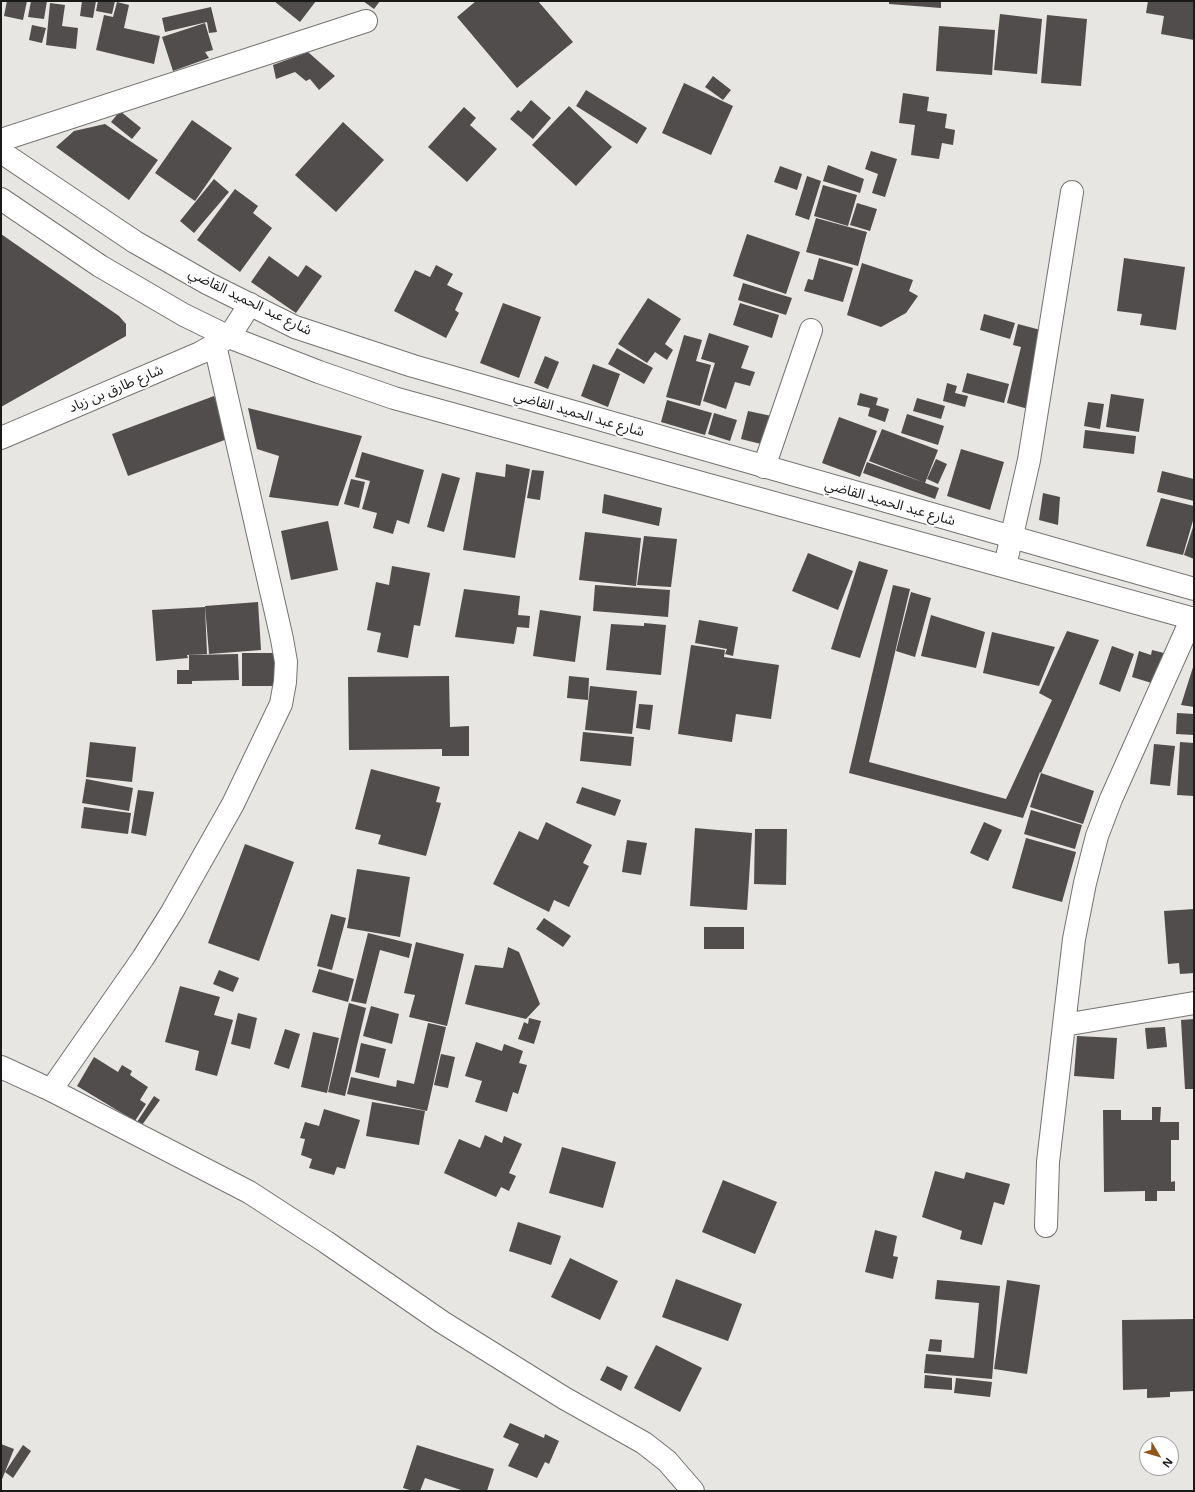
<!DOCTYPE html>
<meta charset="utf-8">
<style>
body{margin:0}
#map{position:relative;width:1195px;height:1492px;overflow:hidden;background:#e7e6e2;font-family:"Noto Sans",sans-serif}
canvas{display:block}
.frame{position:absolute;inset:0;border:2px solid #1a1a19;pointer-events:none}
.north{position:absolute;left:1139px;top:1436px;width:40px;height:40px;box-sizing:border-box;background:#fff;border:1px solid #a3a3a3;border-radius:50%;rotate:128deg;font-size:11px;font-weight:700;line-height:16px;text-align:center;color:#1a1a19}
.north::after{content:'';display:block;margin:auto;width:14px;height:18px;background:#925618;clip-path:polygon(50% 0,100% 100%,50% 72%,0 100%)}
</style>
<div id="map">
<canvas width="1195" height="1492"></canvas>
<div class="frame"></div>
<div class="north">N</div>
</div>
<script>
const context = document.querySelector('canvas').getContext('2d');
context.lineJoin = 'round';
function fillPath(path, color) { context.fillStyle = color; context.fill(path, 'evenodd'); }
const toPath = rows => new Path2D(rows.map(r => 'M' + r).join(''));
function strokePath(path, color, width, dash) { context.strokeStyle = color; context.lineWidth = width; context.lineCap = dash ? 'butt' : 'round'; context.setLineDash(dash || []); context.stroke(path); }
function write(font, color, halo, rows, align = 'center') {
  context.font = font + ' "Noto Sans","Noto Sans Arabic",sans-serif'; context.lineWidth = 4; context.setLineDash([]); context.textBaseline = 'middle'; context.strokeStyle = halo; context.fillStyle = color; for (const [text, x, y, turn = 0] of rows) {
    context.save(); context.translate(x, y); context.rotate((+turn || 0) * Math.PI / 180); context.textAlign = isNaN(turn) ? turn : align; if (halo) context.strokeText(text, 0, 0); context.fillText(text, 0, 0); context.restore();
  }
}
fillPath(toPath([
 [7,1,27,1,23,20,4,16],
 [31,1,47,1,44,19,28,17],
 [82,1,96,1,93,18,80,16],
 [98,1,115,1,112,14,96,11],
 [274,1,316,1,300,22],
 [363,1,380,1,374,9],
 [476,1,538,1,573,42,517,88,457,17],
 [889,1,941,1,941,8,889,4],
 [1148,1,1194,1,1194,40,1161,34,1164,16,1146,13],
 [117,2,129,5,124,28,160,36,154,64,96,50,104,15,113,17],
 [50,3,65,5,62,26,78,28,76,49,46,45],
 [211,7,217,32,209,33,207,22,165,32,162,18],
 [1000,14,1042,19,1037,74,994,70],
 [1047,15,1087,19,1081,86,1041,83],
 [205,23,213,50,205,52,209,58,173,71,162,37],
 [32,25,46,28,42,43,29,40],
 [939,26,995,30,992,75,936,71],
 [308,52,335,76,319,90,310,79,306,81,295,72,276,79,273,65],
 [713,76,731,90,723,100,705,87],
 [684,83,733,106,711,155,662,133],
 [586,90,647,128,637,144,576,106],
 [903,93,929,97,927,111,947,114,945,128,955,130,953,145,942,143,939,159,911,155,915,125,899,123],
 [531,100,551,118,533,139,510,119,518,110,521,112],
 [569,106,612,147,576,186,532,145],
 [464,107,476,118,470,125,497,149,467,182,428,147],
 [120,111,141,128,132,139,111,122],
 [192,120,232,148,195,201,155,173],
 [343,122,384,160,336,212,295,175],
 [105,124,158,160,129,200,56,147,74,131],
 [871,151,897,159,885,197,872,193,878,174,865,169],
 [828,165,864,179,860,193,823,181],
 [780,166,802,174,797,190,774,182],
 [807,176,821,181,809,220,795,215],
 [214,179,229,192,194,233,180,221],
 [823,185,857,195,848,226,814,216],
 [235,189,258,206,253,213,272,228,240,272,197,240],
 [857,203,877,209,870,231,850,225],
 [816,218,867,232,858,266,806,252],
 [1,234,119,316,126,324,126,336,1,407],
 [747,234,800,252,786,294,733,276],
 [269,256,298,277,306,265,322,276,296,313,251,282],
 [819,258,853,268,843,302,804,291,808,279,813,280],
 [1124,258,1185,267,1176,330,1140,325,1142,314,1117,311],
 [862,263,913,280,909,291,918,296,906,313,881,327,847,315],
 [436,265,453,274,447,285,463,293,455,310,459,313,446,338,394,311,415,270,430,277],
 [743,283,792,298,786,315,738,300],
 [648,298,681,319,665,344,673,350,667,360,655,352,647,363,618,344],
 [503,303,541,317,519,378,480,363],
 [740,303,779,315,772,338,733,325],
 [984,314,1015,323,1010,339,980,330],
 [1018,324,1048,332,1028,409,1007,403,1021,347,1013,345],
 [709,333,749,346,741,368,755,372,750,386,735,382,726,409,703,401,715,363,701,359],
 [684,335,702,340,696,361,711,365,700,406,666,397],
 [617,348,653,368,644,384,608,364],
 [545,356,559,362,548,389,534,383],
 [593,364,620,374,608,407,581,396],
 [967,373,1009,384,1004,403,962,392],
 [947,383,957,386,955,393,968,396,965,407,943,401],
 [860,393,878,398,876,405,889,409,885,422,868,416,870,408,857,405],
 [1111,394,1144,399,1139,432,1106,427],
 [214,396,230,438,128,476,112,434],
 [917,398,945,406,941,419,913,411],
 [667,400,712,413,705,435,661,422],
 [1088,402,1104,404,1100,429,1084,426],
 [248,408,362,436,338,506,269,497,279,456,257,449],
 [748,411,776,417,769,446,741,439],
 [714,413,737,420,730,441,708,434],
 [907,414,944,426,938,445,901,433],
 [839,417,877,431,860,477,822,463],
 [882,429,938,450,925,483,869,461],
 [1085,430,1136,436,1134,454,1083,448],
 [961,449,1004,462,990,510,947,496],
 [362,452,424,470,409,524,397,520,393,534,373,528,377,513,362,509,370,481,355,477],
 [936,459,947,464,938,484,927,479],
 [867,462,939,488,935,499,863,473],
 [506,464,530,469,515,558,463,550,476,472,505,477],
 [532,470,544,471,540,500,527,498],
 [1162,471,1194,479,1194,501,1157,492],
 [442,473,460,478,444,532,427,527],
 [351,479,365,482,359,508,344,504],
 [1043,493,1060,497,1058,525,1039,520],
 [604,494,662,508,659,526,602,513],
 [1161,498,1194,506,1194,517,1183,555,1146,546],
 [328,521,338,570,291,580,281,531],
 [1194,524,1194,559,1184,555],
 [585,532,641,538,636,586,579,580],
 [644,536,677,539,671,587,637,585],
 [808,553,853,571,838,610,792,591],
 [859,561,888,570,860,658,831,649],
 [392,566,430,573,420,626,414,625,408,658,377,652,381,633,367,630,376,582,389,585],
 [595,585,670,590,668,617,593,611],
 [893,585,910,589,869,762,1006,799,1052,700,1039,693,1067,631,1099,640,1041,773,1040,772,1023,818,849,773],
 [464,589,520,596,518,615,530,616,529,628,517,627,514,644,455,637],
 [911,592,931,598,915,657,896,651],
 [258,602,261,650,209,654,205,606],
 [205,607,207,654,187,655,188,658,156,661,152,610],
 [540,610,581,616,575,662,533,656],
 [931,615,985,632,976,668,921,656],
 [699,620,738,627,733,656,725,654,727,649,695,643],
 [644,623,666,625,661,675,606,670,611,624,644,626],
 [992,632,1055,647,1039,686,983,673],
 [691,645,725,650,724,657,779,665,771,719,736,714,732,742,678,734],
 [1112,646,1134,654,1120,692,1099,684],
 [1152,650,1168,654,1158,685,1132,677,1139,651,1151,655],
 [242,653,276,653,276,686,242,686],
 [238,654,239,680,192,681,192,684,177,684,177,670,189,670,189,655],
 [1194,664,1194,707,1181,705],
 [449,676,450,727,469,726,469,756,442,756,442,749,349,750,348,677],
 [569,676,589,678,588,700,567,698],
 [590,686,637,691,632,734,585,730],
 [639,704,653,705,650,730,636,728],
 [1177,713,1194,714,1194,735,1176,734],
 [583,732,634,737,631,766,580,761],
 [90,742,136,747,132,782,86,777],
 [1180,742,1194,743,1194,796,1177,795],
 [1154,744,1175,746,1170,786,1150,784],
 [371,769,440,787,436,802,441,803,426,856,378,844,381,835,355,829],
 [1041,773,1094,791,1083,824,1030,807],
 [86,779,133,788,129,811,82,803],
 [582,787,621,800,615,816,576,803],
 [138,790,154,792,146,836,131,833],
 [84,807,131,813,128,834,81,828],
 [1031,810,1082,825,1075,849,1024,834],
 [546,822,592,845,583,863,589,866,569,907,554,900,549,912,493,884,519,831,538,840],
 [984,822,1002,830,988,861,970,853],
 [695,828,752,833,747,910,690,906],
 [755,829,787,829,786,885,754,884],
 [1026,838,1076,852,1062,902,1012,888],
 [627,840,647,843,641,875,622,872],
 [245,844,294,862,259,961,208,943],
 [357,869,410,877,400,937,347,928],
 [1194,909,1194,973,1180,974,1179,963,1168,964,1164,911],
 [331,914,346,918,332,970,317,966],
 [544,918,571,936,563,947,536,929],
 [704,927,744,927,744,949,704,949],
 [368,933,412,944,409,958,380,950,366,1004,351,1001],
 [416,942,464,954,447,1026,409,1017,415,995,404,993],
 [508,947,519,952,540,1004,526,1019,465,1004,475,965,503,968],
 [319,969,354,979,348,1002,312,992],
 [219,970,239,978,233,992,213,984],
 [180,986,220,997,214,1015,233,1020,217,1076,195,1070,199,1051,165,1042],
 [349,1003,366,1008,345,1096,328,1092],
 [371,1006,399,1014,392,1044,363,1036],
 [238,1013,257,1018,250,1049,231,1044],
 [529,1018,541,1021,534,1044,518,1039,524,1022,528,1024],
 [1194,1019,1194,1089,1185,1089,1181,1020],
 [428,1023,446,1027,427,1111,347,1094,351,1077,396,1087,397,1080,414,1084],
 [1165,1027,1167,1047,1147,1049,1145,1028],
 [285,1029,300,1034,289,1069,274,1064],
 [313,1032,339,1038,327,1093,301,1087],
 [1077,1036,1117,1038,1114,1079,1074,1076],
 [476,1042,502,1051,504,1044,523,1051,519,1063,527,1065,518,1094,513,1092,507,1112,475,1102,482,1081,465,1076],
 [361,1043,386,1049,379,1078,355,1072],
 [441,1054,455,1057,448,1088,434,1085],
 [94,1057,118,1072,122,1065,132,1071,130,1075,148,1087,140,1100,146,1104,135,1121,77,1086],
 [154,1096,160,1100,142,1125,137,1122],
 [372,1102,425,1111,419,1145,366,1136],
 [1152,1107,1161,1107,1160,1122,1179,1122,1179,1140,1171,1140,1171,1182,1175,1181,1175,1191,1157,1191,1157,1201,1145,1201,1145,1191,1104,1192,1103,1110,1121,1110,1121,1120,1152,1120],
 [324,1109,360,1120,345,1169,337,1167,334,1175,309,1168,312,1159,301,1155,305,1139,300,1138,305,1122,319,1126],
 [485,1135,502,1143,504,1136,522,1144,509,1173,516,1176,509,1191,501,1187,496,1197,444,1173,459,1139,480,1148],
 [562,1147,616,1162,603,1208,549,1193],
 [935,1171,964,1179,966,1172,1010,1184,1004,1205,994,1202,982,1245,960,1239,962,1231,922,1217],
 [723,1180,777,1202,755,1254,702,1232],
 [518,1222,561,1236,551,1265,509,1251],
 [875,1230,897,1236,893,1256,898,1257,893,1279,865,1272],
 [570,1258,618,1281,600,1320,551,1297],
 [676,1279,742,1304,728,1341,662,1317],
 [937,1280,1000,1286,992,1379,924,1373,926,1354,974,1358,979,1303,935,1299],
 [1007,1280,1040,1285,1027,1374,994,1369],
 [1194,1319,1194,1391,1170,1392,1170,1397,1147,1398,1147,1389,1123,1390,1122,1320],
 [930,1339,942,1340,941,1352,928,1351],
 [656,1345,702,1368,680,1412,634,1388],
 [607,1366,628,1376,621,1391,600,1380],
 [925,1375,952,1378,952,1390,924,1388],
 [956,1378,992,1382,990,1397,954,1393],
 [510,1423,544,1438,545,1434,559,1441,549,1464,545,1462,537,1478,508,1466,519,1444,503,1437],
 [1,1444,14,1449,1,1482],
 [23,1445,31,1451,13,1478,5,1472],
 [417,1445,494,1469,487,1491,464,1491,425,1478,420,1491,413,1491,403,1488]
]), '#504d4c');
const minor = toPath([
 [1,140,366,21],
 [1,438,200,353,229,337,250,304],
 [764,467,811,330],
 [1005,566,1029,460,1072,192],
 [1064,1025,1194,1003],
 [1,1067,51,1090,249,1192,326,1242,442,1322,564,1398,644,1443,667,1461,693,1491],
 [51,1090,143,958,172,912,233,804,281,704,285,682,286,662,282,639,215,345],
 [1046,1226,1048,1162,1074,939,1085,883,1097,836,1111,799,1192,618]
]);
const major = toPath([
 [1,152,135,242,207,283,295,327,413,366,1194,589],
 [1,199,100,266,184,315,229,337,319,372,394,398,1194,619]
]);
strokePath(minor, '#747370', 24);
strokePath(major, '#747370', 24);
strokePath(minor, '#fff', 22);
strokePath(major, '#fff', 22);
write('14px', '#1a1a19', '#fff', [
 ["شارع عبد الحميد القاضي",250,302,26],
 ["شارع طارق بن زياد",116,389,-23],
 ["شارع عبد الحميد القاضي",579,414,16],
 ["شارع عبد الحميد القاضي",890,503,16]
]);
</script>
